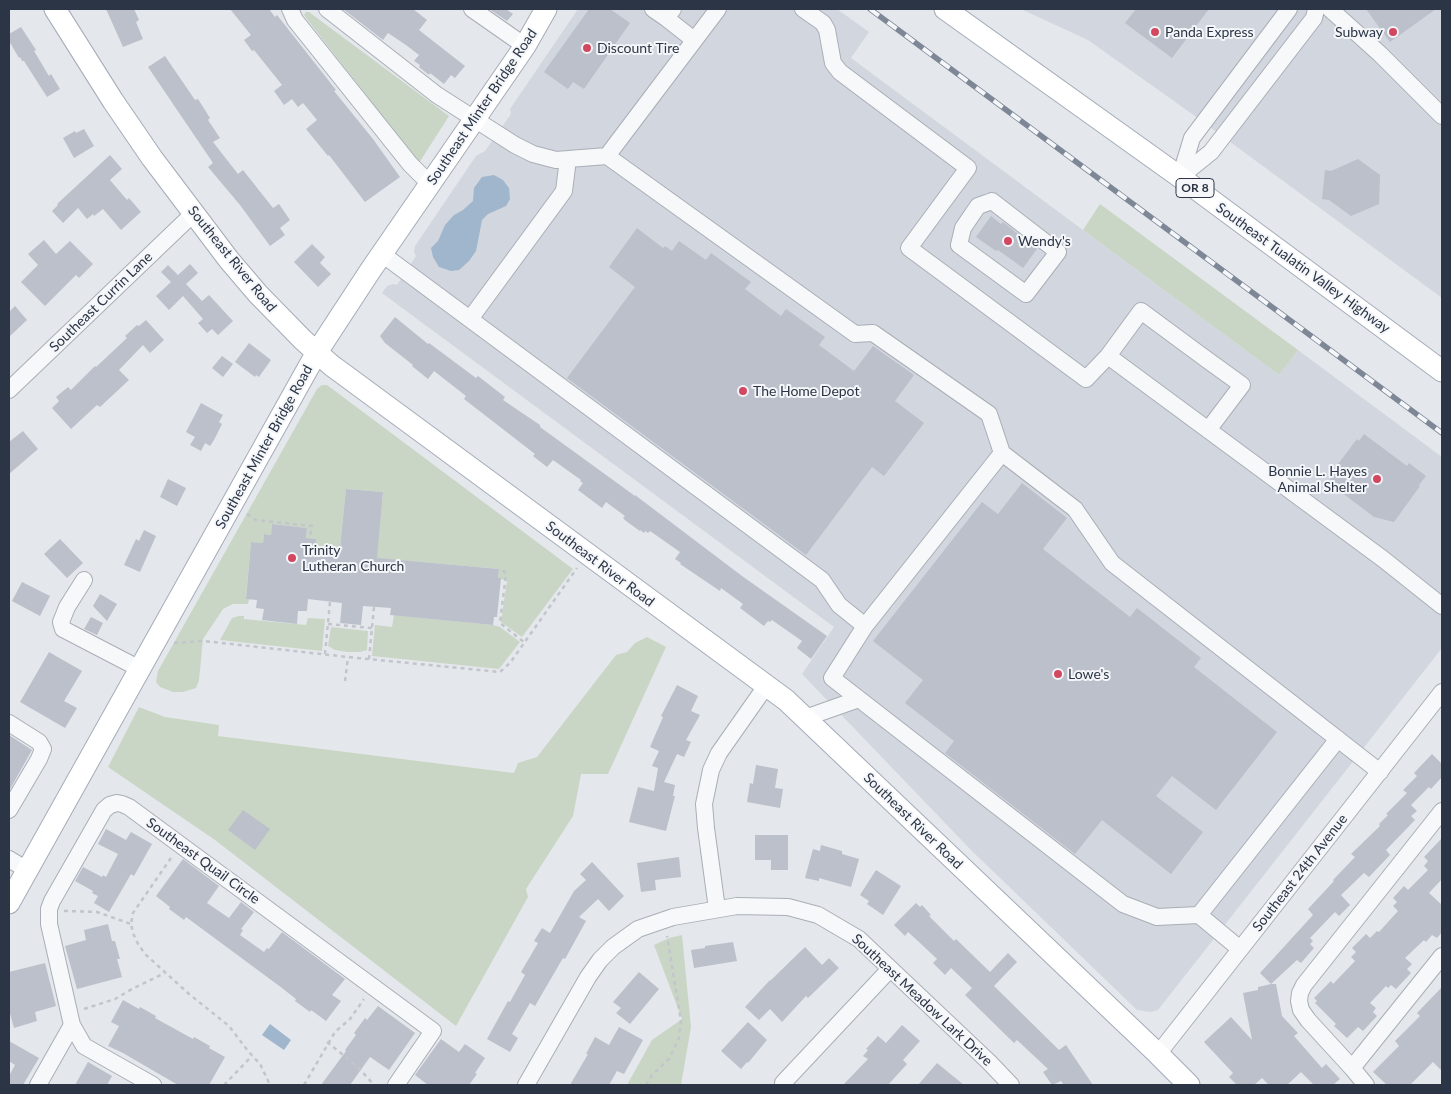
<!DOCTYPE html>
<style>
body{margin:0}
#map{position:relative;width:1451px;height:1094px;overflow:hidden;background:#e4e7ec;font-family:Lato,sans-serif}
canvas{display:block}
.frame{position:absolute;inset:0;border:10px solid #2b3545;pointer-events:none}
</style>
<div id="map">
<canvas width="1451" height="1094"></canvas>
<div class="frame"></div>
</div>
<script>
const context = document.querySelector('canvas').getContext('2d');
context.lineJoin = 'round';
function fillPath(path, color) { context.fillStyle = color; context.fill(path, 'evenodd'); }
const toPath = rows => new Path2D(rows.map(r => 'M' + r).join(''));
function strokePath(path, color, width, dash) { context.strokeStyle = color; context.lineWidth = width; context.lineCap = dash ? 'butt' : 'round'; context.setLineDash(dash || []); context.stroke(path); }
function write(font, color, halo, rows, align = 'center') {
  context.font = font + ' Lato,sans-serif'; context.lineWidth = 4; context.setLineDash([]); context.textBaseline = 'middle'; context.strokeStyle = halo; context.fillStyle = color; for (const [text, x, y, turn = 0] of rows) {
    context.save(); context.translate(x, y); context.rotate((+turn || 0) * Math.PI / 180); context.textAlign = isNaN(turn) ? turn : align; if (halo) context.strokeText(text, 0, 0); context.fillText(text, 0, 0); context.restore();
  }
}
fillPath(toPath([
 [578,9,837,9,869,32,851,58,1083,230,1279,375,1298,350,1442,457,1442,648,1158,1010,1150,1012,1137,1010,971,850,802,674,834,627,382,293,387,286,393,284,397,285,416,256,414,252,415,246,476,156,485,151,511,114,510,109],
 [1021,9,1442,9,1442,298,1195,116,1088,40]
]), '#d2d6de');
fillPath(toPath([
 [306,12,309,12,449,116,419,163,306,18,304,15],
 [1100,204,1298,350,1279,375,1083,230],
 [322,385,327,385,573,569,522,637,501,622,507,581,498,578,499,569,397,560,375,574,383,492,346,489,338,567,333,566,334,556,315,555,316,539,306,538,307,528,272,524,271,535,264,534,263,543,251,542,246,598,249,599,248,604,233,604,223,609,203,639,199,680,196,688,183,692,173,692,160,687,156,682,158,671,317,389],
 [394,615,493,625,500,627,520,642,499,669,372,656,375,625,392,627],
 [239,616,244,616,244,619,306,625,308,618,325,619,322,651,220,640,232,618],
 [331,627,368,631,367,650,360,652,347,652,335,650,328,646],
 [647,637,666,647,608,774,581,774,573,816,526,889,528,897,456,1026,215,840,108,767,139,707,165,717,219,725,218,736,514,773,518,763,537,757,616,655,627,652,635,643],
 [682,935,691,1027,681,1085,627,1085,652,1040,682,1019,654,945,669,938]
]), '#cad6c5');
fillPath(toPath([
 [494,175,503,180,509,188,510,199,506,206,488,214,482,220,476,251,469,261,459,270,451,271,439,267,433,257,431,248,438,241,445,225,454,215,463,210,473,201,474,188,482,177],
 [270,1024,291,1040,284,1050,262,1035]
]), '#9fb6cc');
fillPath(toPath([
 [106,9,134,9,139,20,136,22,143,39,123,47],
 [230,9,269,9,275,17,277,15,336,90,334,91,373,139,400,177,365,202,329,155,328,156,306,129,317,120,303,103,298,107,292,99,284,105,274,91,282,85,254,50,252,51,244,40,251,35],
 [343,9,413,9,427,20,419,30,465,66,455,78,451,75,444,84,430,73,429,75,419,67,420,65,414,61,419,55,406,45,388,33,383,40],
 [489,9,506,9,513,14,507,21],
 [589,9,610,9,630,23,584,89,573,82,568,89,544,72],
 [1136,9,1209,9,1172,58,1125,23],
 [1366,9,1436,9,1390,42],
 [21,27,36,50,34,51,49,76,51,74,60,89,47,97,24,61,22,61,20,57,19,58,9,41,9,34],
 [165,56,195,100,198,99,210,118,208,120,220,138,213,142,238,174,243,170,273,208,279,204,290,220,280,228,285,235,270,246,240,205,208,167,213,163,148,67],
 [84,129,94,146,74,158,63,138,75,131,76,133],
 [110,155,122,169,110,180,127,200,129,198,141,212,121,230,103,209,94,216,93,214,87,219,78,208,63,223,52,211,58,205,57,204],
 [1358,159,1380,175,1379,204,1351,216,1329,200,1322,199,1325,170,1331,171],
 [991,216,1001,224,1003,222,1037,249,1023,268,998,250,996,251,976,237],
 [637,228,663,248,665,246,672,251,679,241,706,260,711,253,751,282,745,289,781,316,786,309,825,337,819,345,854,371,873,346,914,375,895,401,924,423,884,476,872,467,806,555,567,378,635,287,609,267],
 [44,240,56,254,70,241,93,264,79,278,76,275,45,306,21,282,38,265,28,254],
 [312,244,325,257,320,263,331,274,318,287,294,262],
 [190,264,198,273,186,284,202,301,209,295,233,321,218,335,212,329,207,333,198,323,203,319,183,296,169,310,156,296,171,282,161,272,168,265,178,275],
 [15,306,27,320,9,337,9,312],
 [395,317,428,344,429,343,476,378,478,376,505,397,503,400,540,425,540,427,635,496,635,495,742,576,827,636,811,659,797,648,802,641,772,620,770,622,768,621,764,626,740,608,743,604,721,588,720,591,680,564,681,563,675,559,680,552,650,531,648,533,645,531,644,533,640,530,640,531,626,521,623,518,625,516,606,502,602,508,578,490,583,483,580,481,581,480,553,460,547,467,533,456,535,454,464,399,466,396,434,371,428,379,412,366,413,365,385,343,380,336],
 [146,320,164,340,150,353,143,345,119,370,129,380,100,407,97,405,71,429,52,408,59,401,56,397,68,387,71,390,95,366,96,367,127,338,125,336,137,325,139,326],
 [249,343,271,360,259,377,256,375,255,377,235,362],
 [222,356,233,364,223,377,212,368],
 [201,403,223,415,219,422,222,424,214,440,210,446,205,443,201,451,190,445,195,437,186,432],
 [23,431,38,449,9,474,9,442],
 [1364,434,1407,466,1409,463,1426,476,1419,485,1420,486,1394,522,1374,517,1328,482,1334,474,1332,472,1357,439,1359,441],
 [168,479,186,488,177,506,160,497],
 [1022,483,1067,518,1043,549,1130,617,1137,608,1201,658,1194,667,1277,732,1216,810,1172,776,1156,796,1203,832,1171,874,1102,820,1075,854,945,753,954,741,905,703,923,680,873,641,982,502,998,514],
 [346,489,383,492,377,558,499,569,498,578,501,578,497,617,494,617,493,625,390,615,391,608,363,606,361,625,340,623,342,603,308,599,307,611,298,611,297,624,262,620,264,609,256,608,257,600,246,599,251,542,263,543,264,534,271,535,272,524,307,528,306,538,316,539,315,555,339,557],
 [144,530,156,536,140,572,124,565,136,539,139,541],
 [60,539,83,563,67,578,44,554],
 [22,582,50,596,40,616,12,601],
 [100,594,117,604,107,621,93,606],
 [91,617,103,623,97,635,84,629],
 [49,652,82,671,64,701,77,708,65,728,20,702],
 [677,685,698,696,691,711,700,715,686,740,691,742,684,757,677,754,664,782,675,785,673,796,675,796,666,831,629,822,638,787,654,791,658,768,652,766,659,751,650,747,663,717,661,716],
 [9,735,32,750,9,791],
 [1432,754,1442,764,1442,777,1431,789,1429,787,1411,805,1417,811,1411,816,1415,820,1386,850,1390,855,1369,877,1364,873,1341,895,1350,905,1339,916,1335,912,1310,938,1313,941,1310,944,1314,948,1301,963,1297,960,1271,984,1276,984,1282,1016,1298,1033,1294,1036,1322,1068,1326,1064,1340,1079,1333,1085,1314,1085,1301,1072,1287,1085,1269,1085,1262,1078,1254,1085,1237,1085,1229,1077,1233,1073,1204,1042,1231,1017,1252,1040,1243,993,1258,990,1258,987,1271,984,1260,973,1313,915,1308,909,1334,881,1333,880,1355,857,1351,854,1380,826,1379,824,1388,815,1386,814,1407,793,1403,790,1417,776,1414,773],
 [756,765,778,769,775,788,783,789,780,808,747,802,750,783,753,784],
 [243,810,270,829,255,850,228,830],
 [106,829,126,840,131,832,152,844,134,876,131,874,109,912,94,903,98,896,92,893,93,891,75,881,83,867,102,877,103,875,106,877,118,854,98,844],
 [755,835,788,835,788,870,771,870,771,860,755,860],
 [1442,838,1442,879,1429,893,1442,905,1442,932,1437,938,1432,935,1426,942,1424,940,1405,958,1412,964,1407,969,1411,973,1396,989,1391,985,1388,988,1386,986,1370,1003,1376,1008,1373,1012,1377,1016,1363,1031,1358,1027,1347,1038,1334,1026,1336,1024,1315,1003,1317,1001,1314,998,1331,981,1333,984,1355,961,1351,957,1356,952,1352,948,1366,934,1370,938,1377,931,1379,932,1398,911,1393,906,1397,902,1393,898,1404,886,1408,890,1428,870,1424,866,1428,861,1424,857],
 [821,845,842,851,842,854,859,859,851,887,819,878,819,881,805,878,813,849,820,851],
 [679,857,681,877,655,880,656,890,641,892,637,863],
 [183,859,219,886,207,903,229,918,241,902,254,912,241,929,243,930,240,935,264,952,267,948,269,949,282,932,345,979,332,995,341,1001,326,1021,311,1010,310,1012,295,1001,296,999,282,988,186,917,184,920,169,909,170,907,156,896],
 [592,862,624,896,609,911,598,899,579,917,586,921,565,959,563,958,535,1006,530,1003,512,1034,518,1038,510,1052,487,1039,508,1001,510,1002,525,975,521,972,538,943,534,941,542,928,550,933,574,891,586,880,580,874],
 [876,870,901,886,883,915,867,904,869,901,860,895],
 [916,903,920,907,922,905,931,915,929,916,954,941,956,939,990,972,1008,953,1017,962,994,986,1059,1050,1066,1045,1093,1085,1064,1085,1061,1081,1052,1085,1043,1072,1048,1069,1017,1040,1014,1043,965,995,972,988,951,968,945,975,933,963,937,959,919,942,908,932,905,936,894,925],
 [108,924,112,941,115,941,120,959,117,959,122,977,77,989,65,946,86,940,84,930],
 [733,942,737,961,694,968,691,950,705,948,705,946],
 [805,947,822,965,829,958,839,968,808,998,806,996,782,1022,770,1009,759,1020,745,1007,770,980,770,981],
 [45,963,56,1006,35,1012,37,1021,14,1028,9,1010,9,972],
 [639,972,659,989,630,1024,616,1013,621,1008,613,1002],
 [1442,987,1442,1071,1433,1062,1410,1085,1387,1085,1373,1072,1399,1046,1395,1041,1420,1016,1417,1013],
 [123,1000,139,1009,140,1007,156,1016,155,1018,193,1039,194,1037,210,1046,209,1048,225,1057,209,1085,178,1085,123,1053,108,1046,119,1026,111,1022],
 [378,1006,415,1033,389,1070,370,1057,350,1085,321,1085,346,1051,345,1050,356,1035,354,1033,365,1018,367,1020],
 [748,1022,767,1040,748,1063,747,1062,741,1069,721,1051],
 [902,1025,920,1041,903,1060,907,1064,888,1085,843,1085,868,1059,863,1056,868,1050,866,1049,878,1036,886,1043],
 [619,1027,643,1040,624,1074,617,1071,609,1085,570,1085,588,1054,586,1054,595,1037,609,1045],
 [441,1039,459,1052,465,1044,485,1058,475,1073,477,1074,469,1085,428,1085,415,1075],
 [9,1041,39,1058,23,1085,9,1085,9,1076,15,1065,9,1061],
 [88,1062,112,1076,107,1085,75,1085],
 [937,1063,964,1085,918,1085]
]), '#bbc0ca');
const minor = toPath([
 [290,9,295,20,410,164,430,184],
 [327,9,437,95,515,145,533,154,556,160,607,156,855,334,873,333,989,414,1002,453,1075,509,1112,563,1380,772],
 [472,9,525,46],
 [653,9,666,18,673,9],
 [803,9,823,23,827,30,833,63,840,72,968,168,909,248,1086,379,1108,356,1383,559,1442,606],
 [1330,9,1380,54,1442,116],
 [666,18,694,40],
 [607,156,718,9],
 [1180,177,1211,152,1314,18,1316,9],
 [1180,177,1192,138,1289,9],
 [992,201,1058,252,1026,294,959,245,963,228,978,206,992,201],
 [382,254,822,580,839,605,865,626,832,678,1123,904,1157,917,1199,915,1240,949],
 [470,319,564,191,568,159],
 [1108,356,1141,311,1206,359,1242,385,1208,430],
 [9,390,194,213],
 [84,580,67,607,61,622,63,629,140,669],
 [865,626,1002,453],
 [805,718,859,699],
 [9,723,39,742,43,749,39,759,9,810],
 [9,859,27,870],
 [717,909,706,828,704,804,711,770,719,753,766,686],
 [1199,915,1338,739],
 [72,1025,84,1046,153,1085],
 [1158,1054,1442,692],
 [1352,1068,1442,956],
 [783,1083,890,969],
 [38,1085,72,1025,49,924,49,909,52,901,104,810,110,805,117,803,122,804,129,807,433,1031,396,1085],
 [526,1085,588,977,600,960,613,947,638,929,673,917,737,906,788,907,818,915,859,939,989,1062,1011,1085],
 [1366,1085,1352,1068,1308,1020,1301,1010,1299,1001,1300,993,1304,985,1442,811]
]);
const major = toPath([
 [55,9,113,101,152,158,229,260,258,294,303,340,331,365,786,700,1158,1054,1189,1085],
 [945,9,1180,177,1442,371],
 [9,903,317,352,370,271,525,46,546,9]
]);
strokePath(minor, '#a9aeb7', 18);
strokePath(major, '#a3acb8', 23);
strokePath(toPath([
 [247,514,256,520,312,526,310,539],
 [503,570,506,574,500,623,525,643],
 [328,624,372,628],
 [174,643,203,641,213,642,348,657,500,672,510,663,577,568],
 [325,654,330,602],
 [369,659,374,607],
 [345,681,348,657],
 [171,858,133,913,131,924,133,933,138,944,145,954,189,994,229,1026,248,1051,260,1064,270,1085],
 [64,911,97,912,131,924],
 [84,1009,115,999,132,989,165,973],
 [327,1042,358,1067,374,1085],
 [224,1085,252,1056],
 [304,1085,335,1032,350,1019,364,999],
 [646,1085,652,1075,669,1059,679,1038,681,1021,667,936]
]), '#c2c5cb', 2.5, [4, 4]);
strokePath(minor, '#f7f8fa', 16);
strokePath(major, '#fff', 21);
const rail = toPath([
 [870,9,1442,433]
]);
strokePath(rail, '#7d8796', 5.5);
strokePath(rail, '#f4f6f9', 4, [11]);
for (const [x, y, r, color] of [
 [1155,32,5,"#d24860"],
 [1393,32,5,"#d24860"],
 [587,48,5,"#d24860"],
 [1008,241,5,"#d24860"],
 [743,391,5,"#d24860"],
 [1377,479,5,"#d24860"],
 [292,558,5,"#d24860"],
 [1058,674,5,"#d24860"]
]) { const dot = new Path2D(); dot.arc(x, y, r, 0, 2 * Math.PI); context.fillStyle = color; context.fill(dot); strokePath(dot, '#f4f6f9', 2); }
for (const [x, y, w] of [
 [1195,188,38]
]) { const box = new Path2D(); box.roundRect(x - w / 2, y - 9.5, w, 19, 4); context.fillStyle = '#f4f6f9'; context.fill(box); strokePath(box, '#2b3545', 1); }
write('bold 12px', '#2b3545', null, [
 ["OR 8",1195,188]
]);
write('14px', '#2b3545', '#f4f6f9', [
 ["Panda Express",1165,32],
 ["Subway",1383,32,"right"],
 ["Discount Tire",597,48],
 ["Wendy's",1018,241],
 ["The Home Depot",753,391],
 ["Bonnie L. Hayes",1367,471,"right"],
 ["Animal Shelter",1367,487,"right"],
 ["Trinity",302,550],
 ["Lutheran Church",302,566],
 ["Lowe's",1068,674]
], 'left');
write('14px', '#2b3545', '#f4f6f9', [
 ["Southeast Minter Bridge Road",482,107,-56],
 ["Southeast River Road",232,259,51],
 ["Southeast Tualatin Valley Highway",1303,268,36],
 ["Southeast Currin Lane",101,302,-44],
 ["Southeast Minter Bridge Road",264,447,-61],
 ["Southeast River Road",600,564,37],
 ["Southeast River Road",913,821,44],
 ["Southeast Quail Circle",203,861,36],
 ["Southeast 24th Avenue",1300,873,-52],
 ["Southeast Meadow Lark Drive",922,1000,43]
]);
</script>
